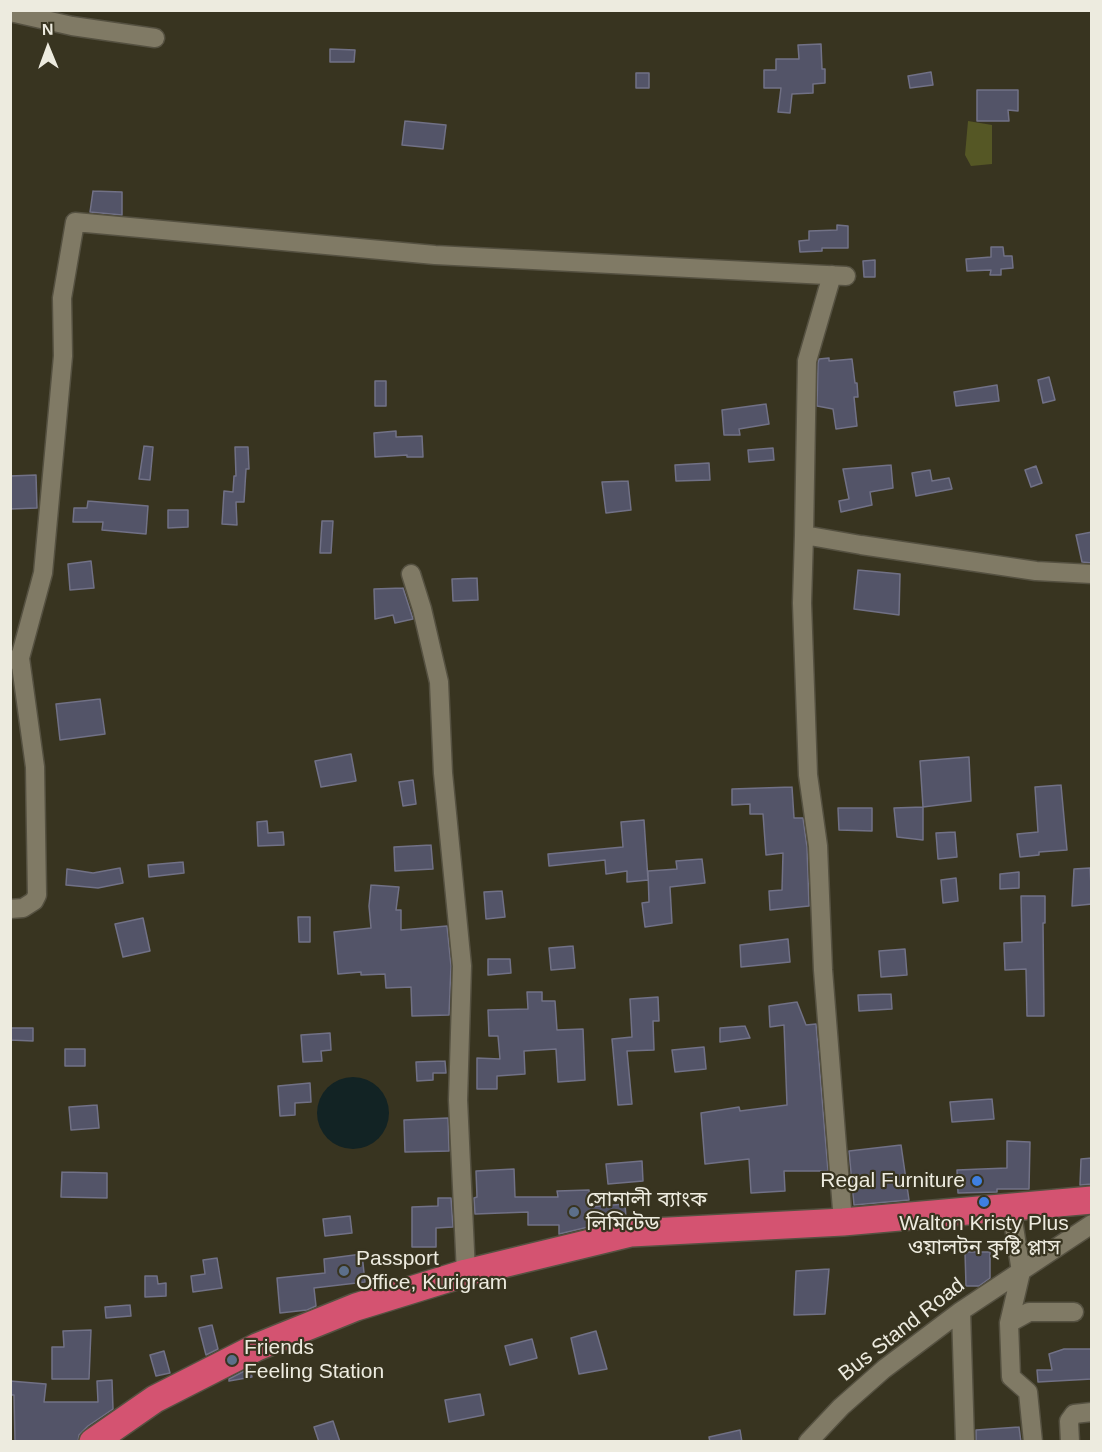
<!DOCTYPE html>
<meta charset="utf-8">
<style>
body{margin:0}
#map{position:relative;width:1102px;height:1452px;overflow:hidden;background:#383420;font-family:Arial,sans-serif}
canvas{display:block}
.frame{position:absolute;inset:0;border:12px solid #edebdf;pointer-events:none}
.north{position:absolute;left:18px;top:18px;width:60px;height:60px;-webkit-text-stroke:4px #383420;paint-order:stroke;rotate:359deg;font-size:16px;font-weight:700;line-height:24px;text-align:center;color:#edebdf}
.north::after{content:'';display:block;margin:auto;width:21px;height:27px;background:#edebdf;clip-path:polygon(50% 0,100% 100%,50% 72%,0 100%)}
</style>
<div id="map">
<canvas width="1102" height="1452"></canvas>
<div class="frame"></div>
<div class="north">N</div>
</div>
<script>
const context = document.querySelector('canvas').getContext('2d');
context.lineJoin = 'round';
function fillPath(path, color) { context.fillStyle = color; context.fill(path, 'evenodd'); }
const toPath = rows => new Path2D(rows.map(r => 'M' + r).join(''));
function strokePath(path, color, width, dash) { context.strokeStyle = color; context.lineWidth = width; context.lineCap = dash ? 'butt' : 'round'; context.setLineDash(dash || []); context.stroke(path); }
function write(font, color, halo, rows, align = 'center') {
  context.font = font + ' Arial,"Noto Sans Bengali",sans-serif'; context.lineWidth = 4.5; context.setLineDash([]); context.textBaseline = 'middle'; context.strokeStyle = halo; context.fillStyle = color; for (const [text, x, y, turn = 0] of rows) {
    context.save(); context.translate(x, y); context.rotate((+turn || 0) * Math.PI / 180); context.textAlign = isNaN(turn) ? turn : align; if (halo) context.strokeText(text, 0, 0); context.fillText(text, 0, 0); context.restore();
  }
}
fillPath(toPath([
 [968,121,992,125,992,164,971,166,965,155]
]), '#555725');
fillPath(toPath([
 '317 1113a36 36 0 1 1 72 0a36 36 0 1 1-72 0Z'
]), '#122324');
const building = toPath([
 [821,44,822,69,825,69,825,83,813,84,813,93,792,94,790,113,778,112,781,88,764,88,764,70,776,70,776,59,799,59,798,45,821,44],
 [330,49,355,50,354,62,330,62,330,49],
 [931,72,933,85,910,88,908,76,931,72],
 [636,73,649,73,649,88,636,88,636,73],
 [977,90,1018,90,1018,111,1008,110,1009,121,977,121,977,90],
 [405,121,446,125,443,149,402,145,405,121],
 [93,191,122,192,122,215,90,212,93,191],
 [837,225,848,226,848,248,822,248,822,251,800,252,799,241,809,240,809,231,837,230,837,225],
 [991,247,1003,247,1004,256,1012,256,1013,268,1001,269,1001,275,990,275,991,270,967,271,966,259,991,257,991,247],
 [875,260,875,277,864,277,863,261,875,260],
 [829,358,829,361,852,359,855,383,857,383,858,397,854,397,857,426,836,429,833,409,817,406,818,363,819,359,829,358],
 [1049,377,1055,400,1043,403,1038,380,1049,377],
 [375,381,386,381,386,406,375,406,375,381],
 [997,385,999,401,956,406,954,392,997,385],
 [766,404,769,424,739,429,740,435,724,435,722,410,766,404],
 [396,431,396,437,422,436,423,457,407,457,407,455,375,457,374,433,396,431],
 [144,446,153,447,150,480,139,479,144,446],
 [235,447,248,447,249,469,246,469,244,502,236,502,237,525,222,524,224,491,233,492,234,476,236,476,235,447],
 [773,448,774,460,749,462,748,450,773,448],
 [709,463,710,480,676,481,675,465,709,463],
 [891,465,893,488,870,492,872,505,841,512,839,501,849,499,843,469,891,465],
 [1036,466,1042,483,1031,487,1025,470,1036,466],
 [930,470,932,481,949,478,952,489,916,496,912,473,930,470],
 [36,475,37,508,10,509,10,476,36,475],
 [628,481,631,510,606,513,602,482,628,481],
 [88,501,148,506,146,534,102,530,103,522,73,522,74,508,87,508,88,501],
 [168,510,188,510,188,527,168,528,168,510],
 [322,521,333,521,331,553,320,553,322,521],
 [1092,532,1092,563,1082,562,1076,535,1092,532],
 [91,561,94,588,70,590,68,564,91,561],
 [858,570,900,574,899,615,854,609,858,570],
 [477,578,478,600,453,601,452,579,477,578],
 [403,588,413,619,395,623,393,615,375,619,374,589,403,588],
 [100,699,105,734,60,740,56,704,100,699],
 [351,754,356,781,321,787,315,761,351,754],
 [969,757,971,801,923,807,920,761,969,757],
 [413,780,416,804,403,806,399,782,413,780],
 [1061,785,1067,850,1039,852,1039,855,1020,857,1017,834,1038,832,1035,787,1061,785],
 [792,787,794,818,803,818,807,847,809,906,770,910,769,891,782,890,783,853,766,855,763,814,750,814,750,804,732,805,732,789,792,787],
 [923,807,923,840,897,837,894,808,923,807],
 [838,808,872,808,872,831,839,830,838,808],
 [644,820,648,880,627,882,627,871,606,874,605,860,549,866,548,854,623,847,621,822,644,820],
 [267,821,268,833,283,832,284,845,258,846,257,822,267,821],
 [955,832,957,857,938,859,936,833,955,832],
 [431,845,433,869,395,871,394,847,431,845],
 [702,859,705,883,670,887,672,923,645,927,642,903,649,902,648,871,677,869,676,861,702,859],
 [183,862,184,873,149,877,148,865,183,862],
 [120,868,123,883,98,888,66,885,67,869,93,873,120,868],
 [1090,868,1092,904,1072,906,1074,869,1090,868],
 [1019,872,1019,888,1000,889,1000,874,1019,872],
 [956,878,958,901,943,903,941,880,956,878],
 [371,885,399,887,396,910,401,910,401,930,447,926,451,966,449,1015,412,1016,411,987,386,988,385,974,361,975,361,972,338,974,334,932,371,928,369,906,371,885],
 [502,891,505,917,486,919,484,892,502,891],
 [1021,896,1045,896,1045,923,1043,923,1044,1016,1027,1016,1026,969,1005,970,1004,943,1022,942,1021,896],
 [298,917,310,917,310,942,299,942,298,917],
 [143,918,150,951,123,957,115,924,143,918],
 [788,939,790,962,741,967,740,945,788,939],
 [573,946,575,968,551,970,549,948,573,946],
 [905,949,907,975,881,977,879,951,905,949],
 [488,959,510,959,511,973,488,975,488,959],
 [527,992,542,992,542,1001,555,1001,557,1030,583,1029,585,1080,558,1082,556,1049,524,1051,525,1074,497,1076,497,1089,477,1089,477,1058,500,1059,498,1036,489,1036,488,1010,528,1009,527,992],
 [891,994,892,1009,859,1011,858,995,891,994],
 [658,997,659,1021,653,1021,654,1050,627,1051,632,1104,618,1105,612,1039,632,1037,630,999,658,997],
 [797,1002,806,1025,816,1024,828,1171,784,1171,785,1191,751,1193,749,1159,705,1164,701,1113,739,1107,740,1111,787,1105,784,1025,770,1027,769,1006,797,1002],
 [745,1026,750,1038,720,1042,720,1028,745,1026],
 [10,1028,33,1028,33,1041,10,1040,10,1028],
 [330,1033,331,1050,321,1051,322,1061,303,1062,301,1035,330,1033],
 [704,1047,706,1069,675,1072,672,1050,704,1047],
 [65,1049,85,1049,85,1066,65,1066,65,1049],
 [445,1061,446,1073,433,1073,433,1080,417,1081,416,1062,445,1061],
 [310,1083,311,1102,295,1103,295,1115,280,1116,278,1086,310,1083],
 [992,1099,994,1119,952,1122,950,1102,992,1099],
 [97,1105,99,1128,71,1130,69,1107,97,1105],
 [448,1118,449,1151,405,1152,404,1120,448,1118],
 [1007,1141,1030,1142,1029,1189,997,1189,997,1192,958,1193,957,1170,1007,1168,1007,1141],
 [901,1145,909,1200,854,1205,849,1151,901,1145],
 [1092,1158,1092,1184,1080,1185,1081,1159,1092,1158],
 [642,1161,643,1181,608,1184,606,1164,642,1161],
 [514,1169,515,1197,558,1197,557,1191,589,1190,590,1207,625,1204,626,1218,559,1234,559,1225,528,1225,528,1212,475,1214,474,1198,477,1197,476,1171,514,1169],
 [62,1172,107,1173,107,1198,61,1197,62,1172],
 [438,1198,451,1198,453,1227,436,1228,436,1247,412,1247,412,1207,438,1206,438,1198],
 [350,1216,352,1233,325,1236,323,1219,350,1216],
 [965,1252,990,1252,990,1278,979,1286,966,1286,965,1252],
 [362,1254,365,1282,314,1288,316,1306,307,1310,280,1313,277,1278,325,1273,324,1259,362,1254],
 [217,1258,222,1288,193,1292,191,1276,205,1274,203,1260,217,1258],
 [829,1269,825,1314,794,1315,796,1271,829,1269],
 [145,1276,157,1276,158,1284,166,1283,166,1296,145,1297,145,1276],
 [130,1305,131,1316,106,1318,105,1307,130,1305],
 [212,1325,218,1349,206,1355,199,1328,212,1325],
 [91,1330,89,1379,52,1379,52,1347,64,1347,63,1331,91,1330],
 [596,1331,607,1369,579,1374,571,1338,596,1331],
 [532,1339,537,1358,510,1365,505,1346,532,1339],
 [1064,1349,1092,1349,1092,1379,1038,1382,1037,1370,1052,1370,1049,1354,1064,1349],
 [164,1351,170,1373,156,1376,150,1355,164,1351],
 [250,1368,252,1377,229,1381,229,1379,250,1368],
 [112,1380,113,1409,88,1426,79,1435,78,1442,15,1442,14,1395,10,1395,10,1381,46,1384,44,1402,98,1402,97,1381,112,1380],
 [480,1394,484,1415,449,1422,445,1400,480,1394],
 [333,1421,340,1442,319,1442,314,1427,333,1421],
 [1019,1427,1021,1442,976,1442,976,1430,1019,1427],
 [740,1430,742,1442,710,1442,709,1437,740,1430]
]);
fillPath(building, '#535468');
strokePath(building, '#717186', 1.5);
const minor = toPath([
 [10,12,72,26,155,38],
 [804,535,807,361,832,275],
 [411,574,422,609,439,682,443,773,462,966,458,1100,466,1273],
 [10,660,20,658,43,573,63,356,62,298,75,222,435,255,846,276],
 [10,909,23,908,34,901,37,895,35,767,20,658],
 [843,1222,823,970,818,846,808,775,802,603,804,535,861,545,1036,571,1092,574],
 [961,1311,965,1442],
 [1009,1323,1021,1272,1011,1207],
 [808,1442,841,1407,884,1369,961,1311,1092,1224],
 [1033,1442,1028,1392,1011,1377,1009,1323,1029,1312,1074,1312],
 [1070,1442,1069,1421,1074,1414,1092,1412]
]);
const highway = toPath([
 [93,1442,155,1399,257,1347,356,1307,466,1273,631,1233,843,1222,1092,1200]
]);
strokePath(minor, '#555141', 21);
strokePath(highway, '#555141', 30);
strokePath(minor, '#807a65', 18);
strokePath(highway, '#d45371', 27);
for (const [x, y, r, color] of [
 [977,1181,6,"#3f7fe0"],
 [984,1202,6,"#3f7fe0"],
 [574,1212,6,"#5c6f8a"],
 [344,1271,6,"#5c6f8a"],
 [232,1360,6,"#5c6f8a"]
]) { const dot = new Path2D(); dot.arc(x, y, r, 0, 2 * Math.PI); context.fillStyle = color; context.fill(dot); strokePath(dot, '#383420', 2); }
write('21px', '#edebdf', '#383420', [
 ["Regal Furniture",965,1181,"right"],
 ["সোনালী ব্যাংক",586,1200],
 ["লিমিটেড",586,1224],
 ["Walton Kristy Plus",984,1224,"center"],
 ["ওয়ালটন কৃষ্টি প্লাস",984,1248,"center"],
 ["Passport",356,1259],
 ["Office, Kurigram",356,1283],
 ["Friends",244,1348],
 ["Feeling Station",244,1372]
], 'left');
write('21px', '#edebdf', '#383420', [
 ["Bus Stand Road",902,1330,-38]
]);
</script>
